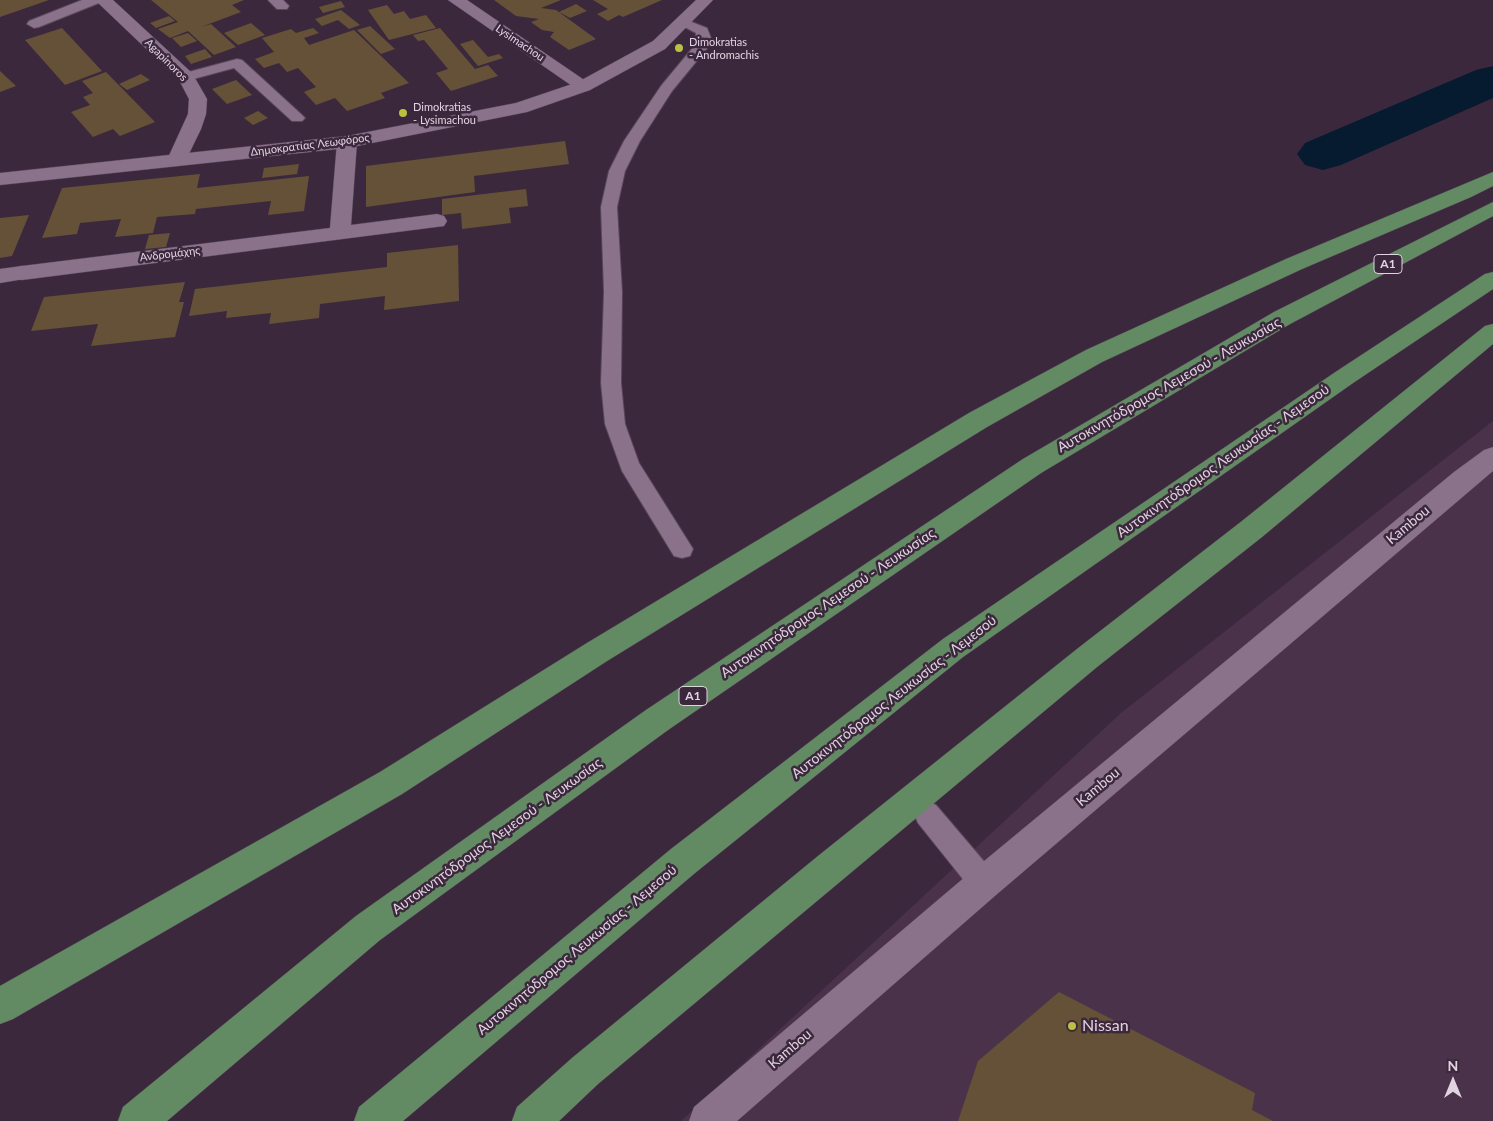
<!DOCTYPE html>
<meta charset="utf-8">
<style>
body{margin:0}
#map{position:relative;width:1493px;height:1121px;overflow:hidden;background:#3c283d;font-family:Lato,sans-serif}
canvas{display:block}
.north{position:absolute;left:1428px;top:1056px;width:50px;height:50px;-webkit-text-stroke:4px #3c283d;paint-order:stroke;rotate:0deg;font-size:14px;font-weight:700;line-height:20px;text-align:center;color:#e1d3e1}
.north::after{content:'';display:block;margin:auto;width:18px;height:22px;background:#e1d3e1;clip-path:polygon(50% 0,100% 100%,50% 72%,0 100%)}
</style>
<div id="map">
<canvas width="1493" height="1121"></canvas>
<div class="north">N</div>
</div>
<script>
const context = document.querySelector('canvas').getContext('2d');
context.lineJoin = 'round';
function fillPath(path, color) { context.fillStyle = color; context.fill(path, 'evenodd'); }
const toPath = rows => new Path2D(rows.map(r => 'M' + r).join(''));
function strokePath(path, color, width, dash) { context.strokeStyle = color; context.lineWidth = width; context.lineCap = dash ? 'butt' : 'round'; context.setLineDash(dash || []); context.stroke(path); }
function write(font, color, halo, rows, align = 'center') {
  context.font = font + ' Lato,sans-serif'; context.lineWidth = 5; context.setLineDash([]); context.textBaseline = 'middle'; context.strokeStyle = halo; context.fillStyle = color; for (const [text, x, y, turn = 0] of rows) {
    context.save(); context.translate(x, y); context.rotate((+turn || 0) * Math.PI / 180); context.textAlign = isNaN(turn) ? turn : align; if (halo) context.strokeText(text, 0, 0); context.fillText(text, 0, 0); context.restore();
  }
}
fillPath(toPath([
 [1493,421,1493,1121,681,1121,1121,713]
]), '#4a324b');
fillPath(toPath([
 [1493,66,1493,98,1341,165,1323,170,1305,165,1297,154,1305,143,1476,70,1493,66]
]), '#061b30');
fillPath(toPath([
 [0,0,49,0,0,17],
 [151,0,244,0,232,5,241,12,201,27,211,24,236,47,214,55,188,31,170,38,158,29,178,22],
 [494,0,561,0,541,8,556,10,596,39,569,50,550,37,554,32,542,30,531,22,539,19,516,16],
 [593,0,662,0,623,17,619,15,608,21,597,14,608,9],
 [341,1,345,7,323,13,319,7],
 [576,4,587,11,570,18,559,12],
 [387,5,394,14,404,11,410,19,426,15,436,28,389,40,368,10],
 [341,10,360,25,349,29,338,20,322,26,315,19],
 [169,16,175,21,156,28,150,23],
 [251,23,265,35,238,45,224,33],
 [370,26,395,49,381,54,357,30],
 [62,28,102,71,65,85,25,40],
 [313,28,319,33,304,38,309,45,354,30,409,83,381,93,385,98,347,111,335,98,316,105,304,92,316,87,298,68,287,72,279,63,264,68,255,59,274,52,262,38,291,29,296,33],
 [440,28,475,69,488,65,498,76,451,91,436,73,448,69,424,40,418,41,413,35],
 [188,33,197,41,181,47,172,38],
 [473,40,488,57,499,54,503,58,478,66,460,44],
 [205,49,212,57,191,64,185,56],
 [0,71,16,86,0,92],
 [106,72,155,122,120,136,113,129,93,137,71,112,90,105,83,97,93,93,82,81],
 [141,74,150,80,127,90,119,84],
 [236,80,252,95,227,104,212,89],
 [258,111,268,118,253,125,244,118],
 [565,141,569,164,474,176,475,192,366,207,366,166],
 [299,164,297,174,262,178,264,168],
 [200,174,197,188,309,176,304,211,268,215,271,201,196,209,195,214,157,217,153,233,115,237,121,219,80,223,77,234,42,238,62,188],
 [526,189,528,206,509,208,511,223,462,229,461,213,442,215,442,199],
 [29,215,12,256,0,258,0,218],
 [170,233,166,247,145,249,149,235],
 [458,245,459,301,384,310,385,296,320,304,319,318,269,324,271,313,226,318,227,311,189,316,195,289,387,267,387,253],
 [185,282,179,302,184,302,175,337,91,346,98,324,31,331,44,297],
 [1059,992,1255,1093,1252,1110,1273,1121,958,1121,978,1061]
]), '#655137');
const service = toPath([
 [82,0,101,0,99,3,39,27,34,28,27,24,29,21,82,0],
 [268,0,283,0,289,6,287,9,277,9,268,0],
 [684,19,707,28,711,38,709,46,672,91,640,141,625,171,617,207,622,292,621,383,625,424,639,463,693,549,690,556,682,558,674,556,622,471,605,424,601,383,604,292,601,207,609,171,624,141,661,86,695,45,696,33,677,23,684,19],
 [237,59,242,60,302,115,305,118,302,121,292,121,234,68,186,81,179,77,181,74,237,59],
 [927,801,936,805,994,873,998,883,994,893,984,897,974,893,918,823,914,814,918,805,927,801]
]);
const pedestrian = toPath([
 [22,266,30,268,33,273,30,278,0,283,0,269,22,266]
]);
const minor = toPath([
 [95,0,113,0,192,73,207,99,206,114,201,129,184,164,177,166,170,164,167,160,188,114,189,99,179,80,95,0],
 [448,0,467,0,593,86,590,90,578,90,448,0],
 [347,136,354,138,357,142,351,225,437,214,444,216,447,221,444,226,22,280,14,278,11,273,14,268,22,266,330,228,337,142,340,138,347,136]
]);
const tertiary = toPath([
 [696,0,713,0,665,49,590,90,527,112,347,148,0,185,0,173,347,136,516,103,578,82,653,41,696,0],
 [1493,447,1493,471,996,895,737,1121,689,1121,694,1107,972,871,1454,472,1484,450,1493,447]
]);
const trunk = toPath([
 [1493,172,1493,186,1471,197,1302,269,1102,362,987,427,607,661,402,794,13,1019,0,1024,0,986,380,772,587,643,969,413,1086,350,1286,259,1493,172],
 [1493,202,1493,216,1290,324,1041,473,668,730,380,940,167,1121,118,1121,123,1107,356,916,646,710,1023,459,1274,312,1493,202],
 [1493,272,1493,289,1353,383,963,657,695,873,403,1121,354,1121,359,1107,671,849,943,639,1337,371,1485,274,1493,272],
 [1493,324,1493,344,1262,537,1097,667,598,1084,559,1121,512,1121,517,1107,572,1058,818,856,1077,649,1242,521,1485,326,1493,324]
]);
strokePath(service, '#584759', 2);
strokePath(pedestrian, '#584759', 1);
strokePath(minor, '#584759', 1);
strokePath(tertiary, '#584759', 1);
strokePath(trunk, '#584759', 1);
fillPath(service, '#8a728b');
fillPath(pedestrian, '#8a728b');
fillPath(minor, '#8a728b');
fillPath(tertiary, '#8a728b');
fillPath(trunk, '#628b64');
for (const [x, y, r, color] of [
 [679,48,5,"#bdbf43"],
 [403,113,5,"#bdbf43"],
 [1072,1026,5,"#bdbf43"]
]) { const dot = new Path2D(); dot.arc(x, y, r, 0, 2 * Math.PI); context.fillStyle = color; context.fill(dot); strokePath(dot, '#3c283d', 2); }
write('11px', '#e1d3e1', '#3c283d', [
 ["Dimokratias",689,42],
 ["- Andromachis",689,55],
 ["Dimokratias",413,107],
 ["- Lysimachou",413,120]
], 'left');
write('11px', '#e1d3e1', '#3c283d', [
 ["Lysimachou",520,43,34],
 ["Agapinoros",166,60,45],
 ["Δημοκρατίας Λεωφόρος",310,145,-7],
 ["Ανδρομάχης",170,254,-7]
]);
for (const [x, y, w] of [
 [1388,264,28],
 [693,696,28]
]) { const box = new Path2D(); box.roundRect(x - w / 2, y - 9.5, w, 19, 4); context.fillStyle = '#3c283d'; context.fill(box); strokePath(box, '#e1d3e1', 1); }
write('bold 12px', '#e1d3e1', null, [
 ["A1",1388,264],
 ["A1",693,696]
]);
write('14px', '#e1d3e1', '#3c283d', [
 ["Αυτοκινητόδρομος Λεμεσού - Λευκωσίας",1169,385,-30],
 ["Αυτοκινητόδρομος Λευκωσίας - Λεμεσού",1223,461,-35],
 ["Kambou",1408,525,-40],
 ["Αυτοκινητόδρομος Λεμεσού - Λευκωσίας",828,603,-34],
 ["Αυτοκινητόδρομος Λευκωσίας - Λεμεσού",894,697,-38],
 ["Kambou",1098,787,-40],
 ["Αυτοκινητόδρομος Λεμεσού - Λευκωσίας",497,836,-36],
 ["Αυτοκινητόδρομος Λευκωσίας - Λεμεσού",577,950,-40],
 ["Kambou",790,1049,-41]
]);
write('16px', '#e1d3e1', '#3c283d', [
 ["Nissan",1082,1026]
], 'left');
</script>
